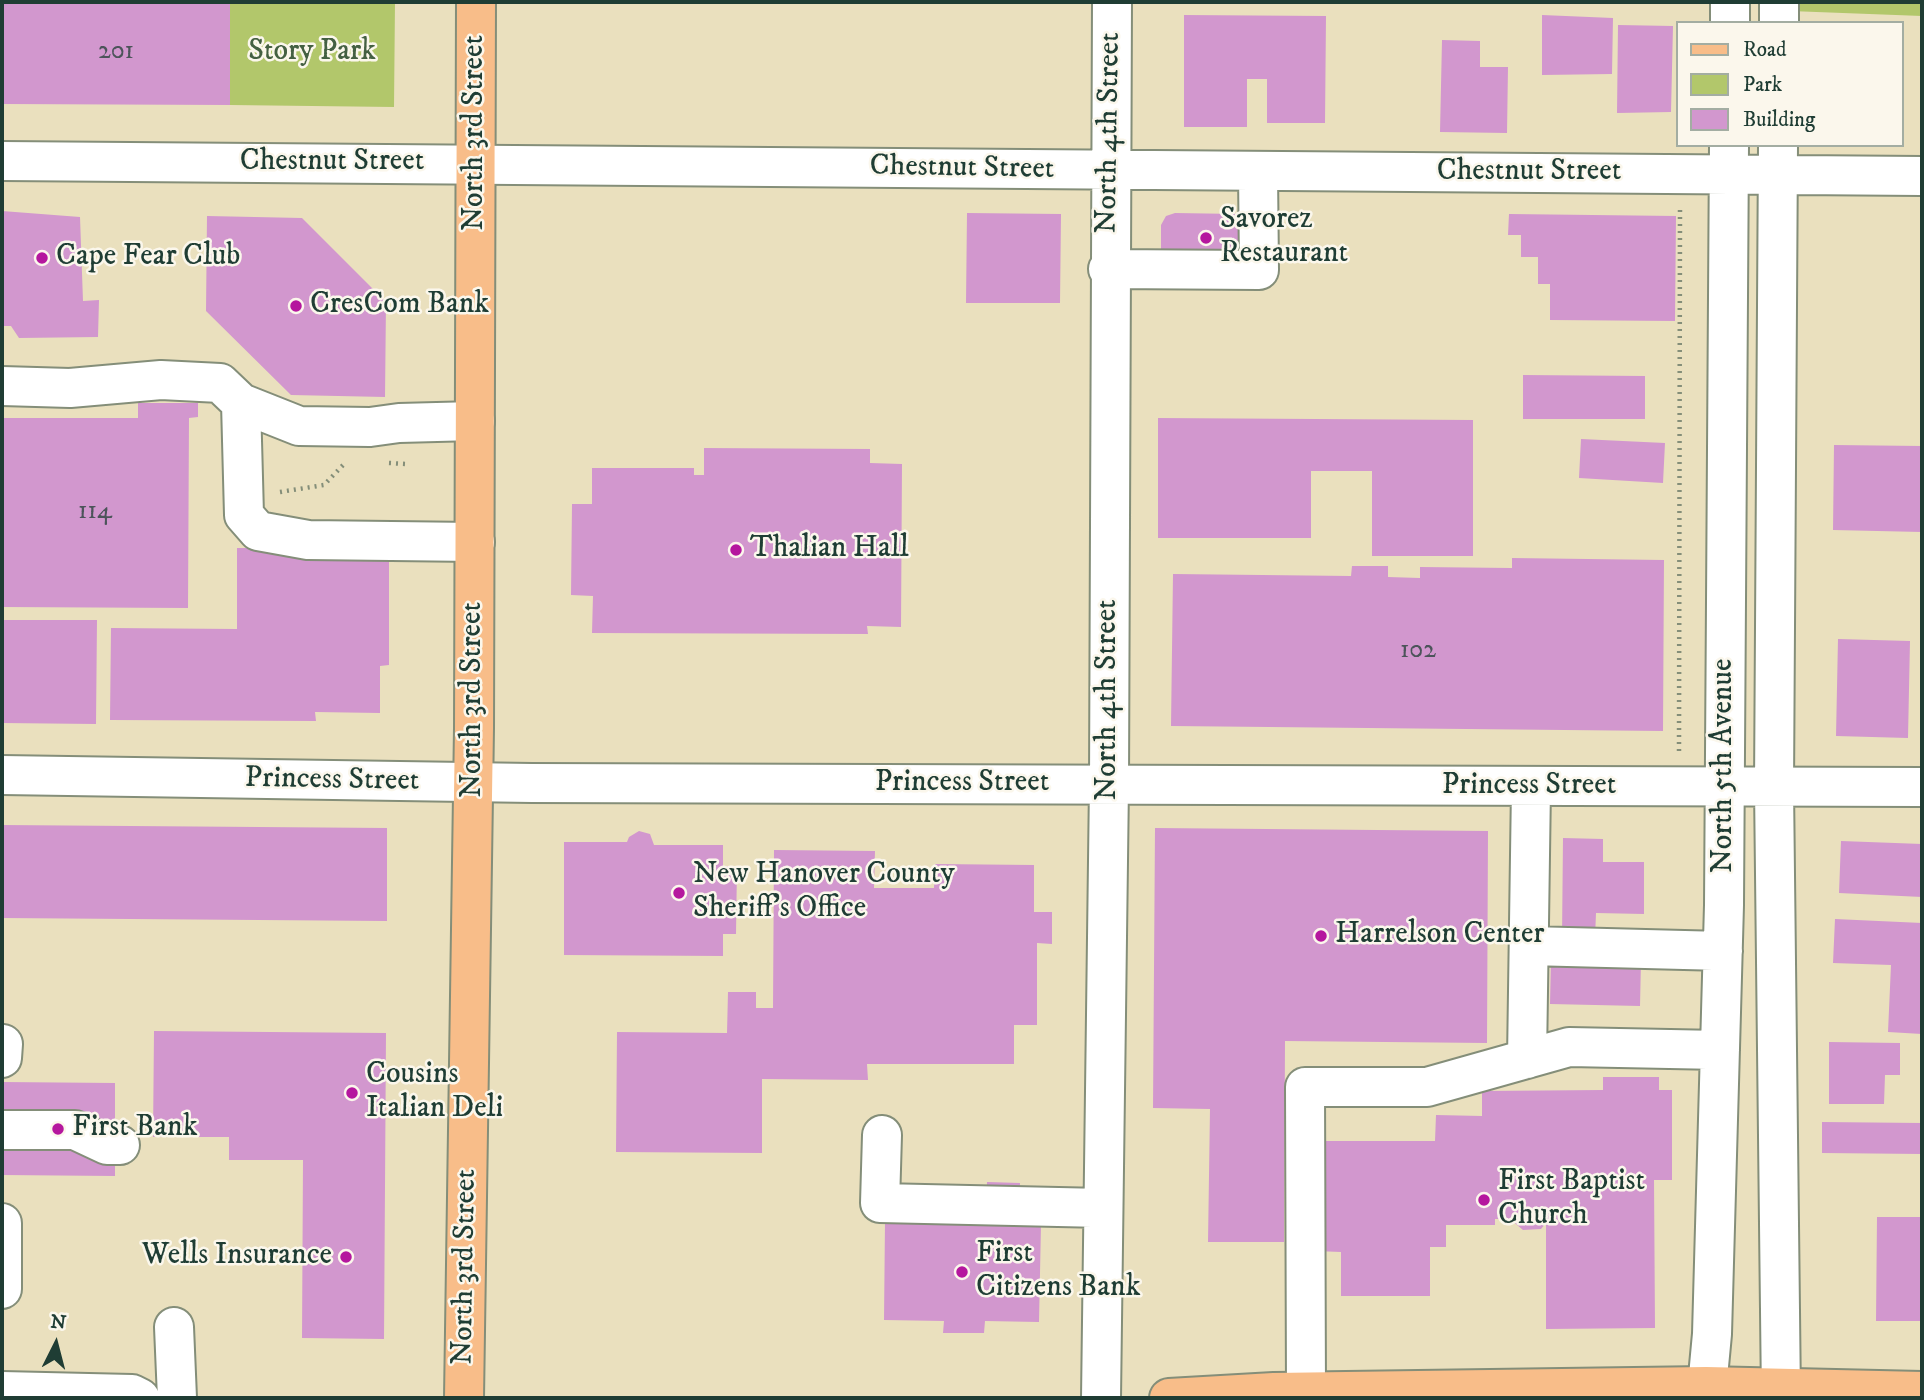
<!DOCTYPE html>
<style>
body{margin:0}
#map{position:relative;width:1924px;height:1400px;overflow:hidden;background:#eae0be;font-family:"IM FELL DW Pica",serif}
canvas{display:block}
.frame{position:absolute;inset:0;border:4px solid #1f3d34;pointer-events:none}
.legend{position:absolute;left:1676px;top:21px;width:228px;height:126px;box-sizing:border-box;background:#fbf7ec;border:2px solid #a3ada2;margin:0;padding:9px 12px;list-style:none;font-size:21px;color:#1f3d34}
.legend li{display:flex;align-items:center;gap:14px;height:35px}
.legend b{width:35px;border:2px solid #a3ada2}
.north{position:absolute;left:21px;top:1309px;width:70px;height:70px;-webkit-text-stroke:5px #fbf7ec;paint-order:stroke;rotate:6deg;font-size:19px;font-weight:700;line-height:28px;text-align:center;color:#1f3d34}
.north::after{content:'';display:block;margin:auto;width:24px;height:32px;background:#1f3d34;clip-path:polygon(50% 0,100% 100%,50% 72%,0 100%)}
</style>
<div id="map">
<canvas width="1924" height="1400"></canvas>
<div class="frame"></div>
<ul class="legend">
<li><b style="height:9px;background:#f8bd89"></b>Road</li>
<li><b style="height:19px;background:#b2c76b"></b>Park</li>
<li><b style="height:19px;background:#d297ce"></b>Building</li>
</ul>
<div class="north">N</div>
</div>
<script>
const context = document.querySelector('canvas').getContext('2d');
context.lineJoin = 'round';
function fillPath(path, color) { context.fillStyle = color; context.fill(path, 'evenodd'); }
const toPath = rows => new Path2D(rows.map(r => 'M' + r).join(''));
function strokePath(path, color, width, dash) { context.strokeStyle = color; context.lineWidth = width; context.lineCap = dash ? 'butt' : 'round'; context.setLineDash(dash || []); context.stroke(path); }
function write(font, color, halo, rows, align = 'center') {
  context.font = font + ' "IM FELL DW Pica",serif'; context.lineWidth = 5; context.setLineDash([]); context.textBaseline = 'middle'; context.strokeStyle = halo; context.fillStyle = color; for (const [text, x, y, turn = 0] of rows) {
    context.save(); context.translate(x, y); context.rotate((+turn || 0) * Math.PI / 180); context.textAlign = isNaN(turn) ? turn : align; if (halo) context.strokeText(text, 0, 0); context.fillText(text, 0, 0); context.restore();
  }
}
fillPath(toPath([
 [230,2,395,2,394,107,230,105],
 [1790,2,1922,2,1922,16,1790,11]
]), '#b2c76b');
fillPath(toPath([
 [2,2,230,2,230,105,2,104],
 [1184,15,1326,16,1325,123,1267,123,1267,79,1247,79,1247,127,1184,127],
 [1542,15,1613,18,1612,74,1542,75],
 [1618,25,1673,26,1671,112,1617,113],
 [1442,40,1480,41,1480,67,1508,67,1507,133,1440,132],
 [2,211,80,217,83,301,99,300,98,337,19,338,11,326,2,326],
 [967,213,1061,214,1060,303,966,303],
 [1175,213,1238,214,1238,224,1250,224,1250,252,1161,256,1161,225,1166,216],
 [1509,214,1676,216,1675,321,1550,320,1550,284,1538,284,1538,257,1521,257,1521,235,1508,235],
 [207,216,302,218,386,302,385,397,291,395,206,311],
 [1523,375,1645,376,1645,419,1523,419],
 [138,403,198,403,198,417,189,418,188,608,2,607,2,418,138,418],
 [1158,418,1473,420,1473,556,1372,556,1372,471,1311,471,1311,538,1158,538],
 [1581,439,1665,443,1663,483,1579,478],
 [1834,445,1922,446,1922,532,1833,530],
 [704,448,870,449,870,463,902,464,901,627,867,626,868,634,592,633,593,596,571,595,572,504,592,504,592,468,694,468,694,475,704,475],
 [237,548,389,548,389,665,380,666,380,713,315,712,316,721,110,720,111,628,237,629],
 [1512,558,1664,560,1663,731,1171,726,1173,574,1351,576,1352,566,1388,566,1388,577,1420,578,1420,567,1512,568],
 [2,620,97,620,96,724,2,723],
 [1838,639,1910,641,1908,738,1836,736],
 [2,825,387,828,387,921,2,918],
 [1155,828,1488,831,1487,1043,1285,1041,1284,1242,1208,1242,1210,1109,1153,1108],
 [639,831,650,834,654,845,723,845,723,866,737,866,736,934,723,934,723,956,564,955,564,842,627,842,629,837],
 [1563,838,1603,839,1603,862,1644,862,1644,914,1596,913,1595,938,1562,938],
 [1841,841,1922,844,1922,897,1839,893],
 [774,850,875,851,874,888,934,888,935,864,1034,865,1034,912,1052,912,1052,944,1037,943,1037,1025,1014,1025,1014,1064,867,1064,868,1080,762,1079,762,1153,616,1152,617,1032,727,1033,728,992,756,992,756,1008,773,1008],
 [1835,919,1922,923,1922,1034,1888,1032,1891,965,1833,963],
 [1551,958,1641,960,1640,1006,1550,1004],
 [154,1031,386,1033,384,1339,302,1338,303,1160,229,1160,229,1137,153,1137],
 [1829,1042,1900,1043,1900,1075,1885,1075,1884,1104,1829,1104],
 [1603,1077,1659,1077,1659,1090,1672,1090,1672,1180,1654,1180,1655,1328,1546,1329,1546,1223,1541,1229,1523,1230,1510,1219,1495,1219,1495,1225,1446,1225,1446,1247,1430,1247,1430,1296,1341,1296,1341,1252,1315,1251,1314,1141,1435,1141,1436,1115,1482,1116,1482,1091,1603,1090],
 [2,1082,115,1083,115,1176,2,1175],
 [1822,1122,1922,1123,1922,1154,1822,1153],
 [987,1182,1020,1183,1018,1224,1041,1224,1039,1322,985,1321,984,1333,943,1333,944,1321,884,1320,885,1222,985,1223],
 [1877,1217,1922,1217,1922,1321,1876,1321]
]), '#d297ce');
const minor = toPath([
 [1730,23,1730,2],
 [1779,23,1779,2],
 [1778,145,1774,787,1781,1398],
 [2,161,1922,176],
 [1108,269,1259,270,1258,172],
 [2,386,70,388,161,380,220,383,241,403,299,426,370,427,399,423,475,421],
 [241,403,244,515,258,531,308,540,475,542],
 [2,775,532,783,1922,787],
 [1529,946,1723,951],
 [2,1058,3,1044],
 [1527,1059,1531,787],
 [2,1130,75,1130,107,1145,120,1145],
 [882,1135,880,1203,1103,1208],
 [2,1223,2,1289],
 [174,1327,177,1398],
 [2,1391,132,1394,140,1398],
 [1306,1392,1305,1087,1427,1087,1569,1047,1720,1050],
 [1101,1398,1109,784,1112,2],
 [1706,1398,1712,1334,1724,905,1729,145]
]);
const major = toPath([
 [464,1398,474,728,476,2],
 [1169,1398,1274,1392,1706,1386,1922,1391]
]);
strokePath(minor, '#848e79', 42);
strokePath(major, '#848e79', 42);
strokePath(toPath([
 [389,463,406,464],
 [280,492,324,485,345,463],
 [1679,751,1680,210]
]), '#848e79', 4.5, [2, 5]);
strokePath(minor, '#fff', 38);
strokePath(major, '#f8bd89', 38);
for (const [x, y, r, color] of [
 [1206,238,7,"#b5179e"],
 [42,258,7,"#b5179e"],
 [296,306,7,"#b5179e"],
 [736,550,7,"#b5179e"],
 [679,893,7,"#b5179e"],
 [1321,936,7,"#b5179e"],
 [352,1093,7,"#b5179e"],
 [58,1129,7,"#b5179e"],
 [1484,1200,7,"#b5179e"],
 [346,1257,7,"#b5179e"],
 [962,1272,7,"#b5179e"]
]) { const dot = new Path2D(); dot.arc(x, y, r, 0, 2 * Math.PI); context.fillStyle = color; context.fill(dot); strokePath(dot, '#fbf7ec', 2.5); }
write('26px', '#4c545a', null, [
 ["201",116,53],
 ["114",95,513],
 ["102",1418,652]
]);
write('30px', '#446042', '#fbf7ec', [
 ["Story Park",312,53]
]);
write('30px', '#1f3d34', '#fbf7ec', [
 ["North 3rd Street",476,133,-90],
 ["North 4th Street",1110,133,-89],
 ["Chestnut Street",332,163],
 ["Chestnut Street",962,169,1],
 ["Chestnut Street",1529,173],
 ["North 3rd Street",474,700,-90],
 ["North 4th Street",1109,700,-90],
 ["North 5th Avenue",1725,766,-90],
 ["Princess Street",332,781,1],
 ["Princess Street",962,784],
 ["Princess Street",1529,787],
 ["North 3rd Street",466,1267,-89]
]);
write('30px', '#1f3d34', '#fbf7ec', [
 ["Savorez",1220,221],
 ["Restaurant",1220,255],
 ["Cape Fear Club",56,258],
 ["CresCom Bank",310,306],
 ["Thalian Hall",750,550],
 ["New Hanover County",693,876],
 ["Sheriff's Office",693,910],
 ["Harrelson Center",1335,936],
 ["Cousins",366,1076],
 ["Italian Deli",366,1110],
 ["First Bank",72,1129],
 ["First Baptist",1498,1183],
 ["Church",1498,1217],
 ["First",976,1255],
 ["Citizens Bank",976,1289],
 ["Wells Insurance",332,1257,"right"]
], 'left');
</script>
